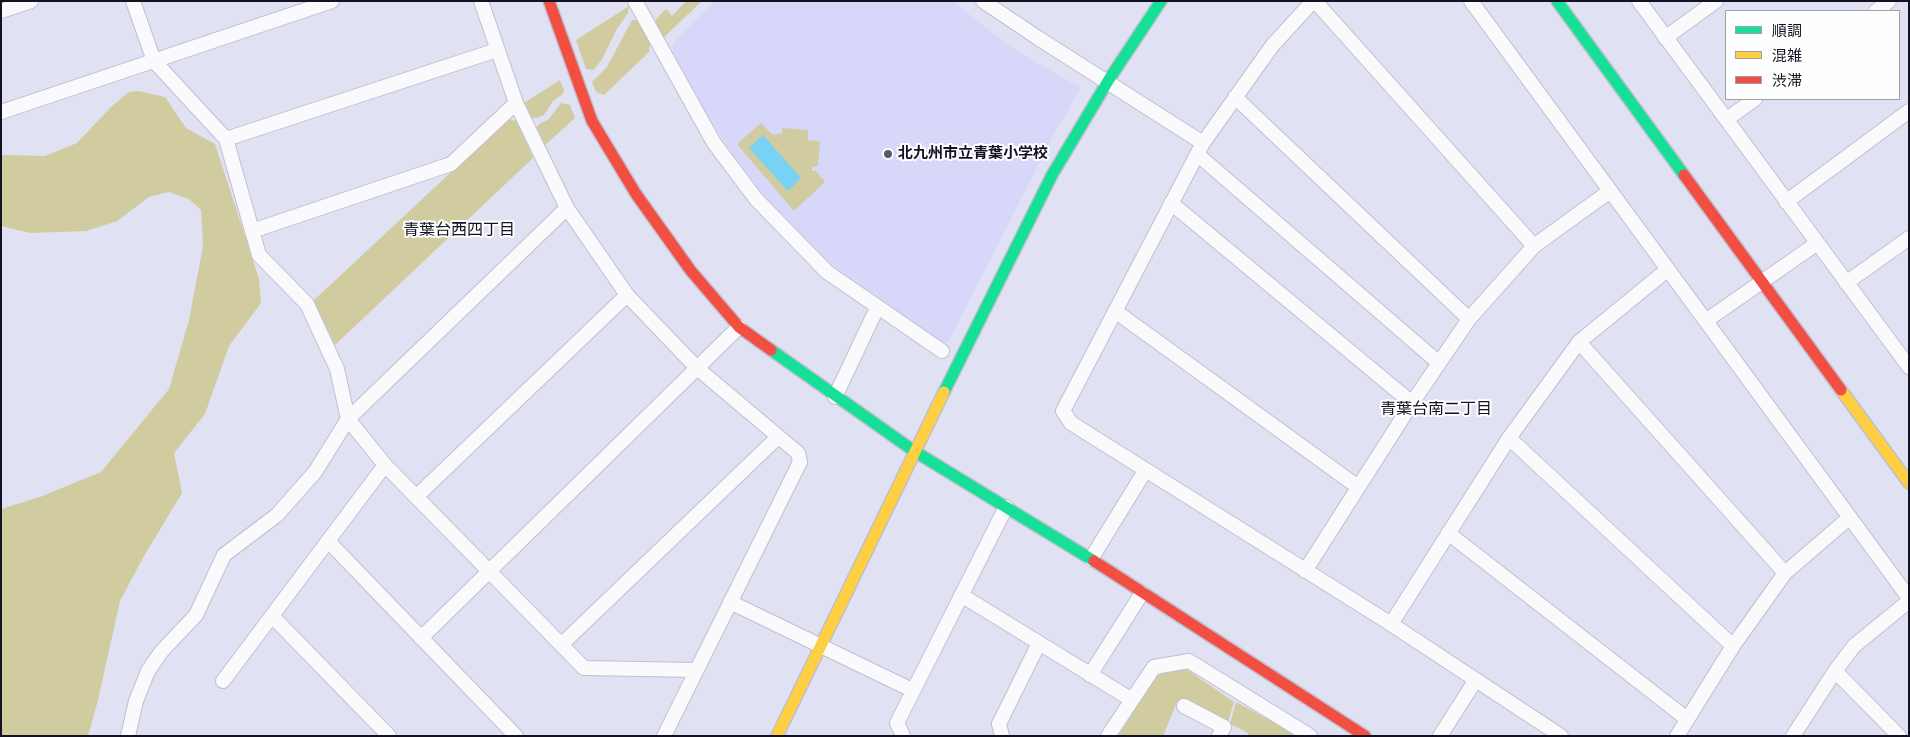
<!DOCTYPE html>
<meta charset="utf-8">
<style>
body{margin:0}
#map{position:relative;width:1910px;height:737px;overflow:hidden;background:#e0e1f2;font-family:"Fira Sans Condensed","Noto Sans JP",sans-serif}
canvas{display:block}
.frame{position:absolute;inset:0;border:2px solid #131223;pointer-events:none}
.legend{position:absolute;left:1725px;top:10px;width:175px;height:90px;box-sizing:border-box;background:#fefefe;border:1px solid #a0a0a6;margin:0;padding:6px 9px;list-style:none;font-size:15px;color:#131223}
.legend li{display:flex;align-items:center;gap:10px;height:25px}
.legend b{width:25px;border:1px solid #a0a0a6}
</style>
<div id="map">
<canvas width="1910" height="737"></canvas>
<div class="frame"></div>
<ul class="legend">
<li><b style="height:6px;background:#16e098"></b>順調</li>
<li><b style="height:6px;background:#ffcf43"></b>混雑</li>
<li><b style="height:6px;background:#f24e42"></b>渋滞</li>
</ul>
</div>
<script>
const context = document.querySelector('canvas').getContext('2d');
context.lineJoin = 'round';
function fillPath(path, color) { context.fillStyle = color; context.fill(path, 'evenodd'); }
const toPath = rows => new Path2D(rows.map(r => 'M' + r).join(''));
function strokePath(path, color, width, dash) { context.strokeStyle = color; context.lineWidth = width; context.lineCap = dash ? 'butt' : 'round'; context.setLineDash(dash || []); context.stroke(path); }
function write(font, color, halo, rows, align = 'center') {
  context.font = font + ' "Fira Sans Condensed","Noto Sans JP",sans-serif'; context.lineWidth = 4; context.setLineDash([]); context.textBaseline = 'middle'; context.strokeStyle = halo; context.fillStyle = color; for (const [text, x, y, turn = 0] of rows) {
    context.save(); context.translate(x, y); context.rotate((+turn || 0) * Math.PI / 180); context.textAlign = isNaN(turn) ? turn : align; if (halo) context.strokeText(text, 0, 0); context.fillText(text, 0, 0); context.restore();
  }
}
fillPath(toPath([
 [714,1,954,1,976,20,1014,49,1081,88,1055,132,949,341,937,342,868,295,806,243,746,176,696,97,673,53,673,44]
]), '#d7d8f9');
fillPath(toPath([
 [686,1,702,1,663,38,655,23,657,18,666,9,672,16],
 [629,6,628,13,617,29,602,59,594,70,586,69,576,40],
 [632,20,637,20,650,44,649,52,604,95,596,92,592,82,607,67],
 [560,80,564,90,563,94,553,101,544,115,537,118,529,117,524,103],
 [138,91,165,97,186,128,215,144,259,279,261,303,229,346,205,414,174,453,182,493,144,556,120,601,98,700,88,736,1,736,1,509,40,497,101,472,169,389,189,320,203,246,201,210,189,199,169,192,149,197,117,221,86,231,30,233,1,226,1,155,45,156,77,143,111,107,129,92],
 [561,103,570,105,575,118,543,147,535,130,539,124,549,119],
 [508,119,517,121,533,158,335,345,313,301],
 [761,123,773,135,782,133,782,128,808,130,808,140,820,141,818,166,812,167,812,171,816,171,825,182,794,211,737,144],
 [1186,669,1234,702,1228,722,1186,703,1177,702,1163,736,1118,736,1155,678,1162,673],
 [1236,702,1298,736,1248,736,1248,733,1230,724]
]), '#d0cca0');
fillPath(toPath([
 [763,135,801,178,788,191,749,148]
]), '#78d2f5');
const street = toPath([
 [133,1,154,61,226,139,259,255,307,304,337,369,348,419,385,465,584,668,697,670],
 [481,1,516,103,567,208,627,295,697,368,798,453,800,462,664,736],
 [635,1,714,143,756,199,827,272,942,351],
 [983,1,1038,38,1203,143],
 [1313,1,1272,46,1203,143,1063,411,1071,423,1391,624,1561,736],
 [1315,1,1534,246],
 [1471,1,1909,598],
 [1639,1,1909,367],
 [1,11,31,1],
 [1876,11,1889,1],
 [1665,38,1716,1],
 [1235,97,1469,319],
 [1,112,332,1],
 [1727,119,1755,99],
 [226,139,497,50],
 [1197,154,1439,363],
 [1786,202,1909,111],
 [1171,203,1412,403],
 [252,231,451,164,516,103],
 [1846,283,1909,238],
 [1115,311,1358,487],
 [1707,320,1816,244],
 [1579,342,1785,573],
 [835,397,877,308],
 [1509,438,1733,646],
 [417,496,627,295],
 [1448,533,1687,719],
 [328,541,516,736],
 [1091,559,1145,471],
 [1305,571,1412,403,1469,319,1534,246,1610,191],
 [961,595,1132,700],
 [730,602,912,690],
 [272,616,389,736],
 [1391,624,1509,438,1579,342,1667,270],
 [421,638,739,327],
 [561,645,778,437],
 [1835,671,1899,736],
 [1090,675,1142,593],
 [223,681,385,465],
 [1184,706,1224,727,1219,736],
 [128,736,136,701,148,671,161,652,196,615,224,555,277,515,315,472,348,419,567,208],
 [903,736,897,723,1006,507],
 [1002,736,999,724,1039,643],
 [1108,736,1154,667,1189,661,1310,736],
 [1440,736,1475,681],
 [1677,736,1733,646,1785,573,1849,518],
 [1793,736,1835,671,1854,646,1909,601]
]);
const fast = toPath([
 [1557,1,1684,175],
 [771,350,914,451,1094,561],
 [944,392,1052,175,1108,81,1161,1]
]);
const slow = toPath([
 [1841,390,1909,483],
 [777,736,944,392]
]);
const jam = toPath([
 [549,1,592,121,636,194,691,271,739,327,771,350],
 [1684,175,1841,390],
 [1094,561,1365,736]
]);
strokePath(street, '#bfbfd0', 16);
strokePath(fast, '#bfbfd0', 14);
strokePath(slow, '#bfbfd0', 14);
strokePath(jam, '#bfbfd0', 14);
strokePath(street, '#fafafd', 14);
strokePath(fast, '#16e098', 11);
strokePath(slow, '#ffcf43', 11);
strokePath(jam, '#f24e42', 11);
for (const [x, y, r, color] of [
 [888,154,5,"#5b5a6b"]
]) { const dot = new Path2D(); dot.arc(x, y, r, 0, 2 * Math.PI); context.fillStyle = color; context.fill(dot); strokePath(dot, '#fefefe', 2); }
write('bold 15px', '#131223', '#fefefe', [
 ["北九州市立青葉小学校",898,154]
], 'left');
write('16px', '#131223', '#fefefe', [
 ["青葉台西四丁目",459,231],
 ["青葉台南二丁目",1436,410]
]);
</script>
